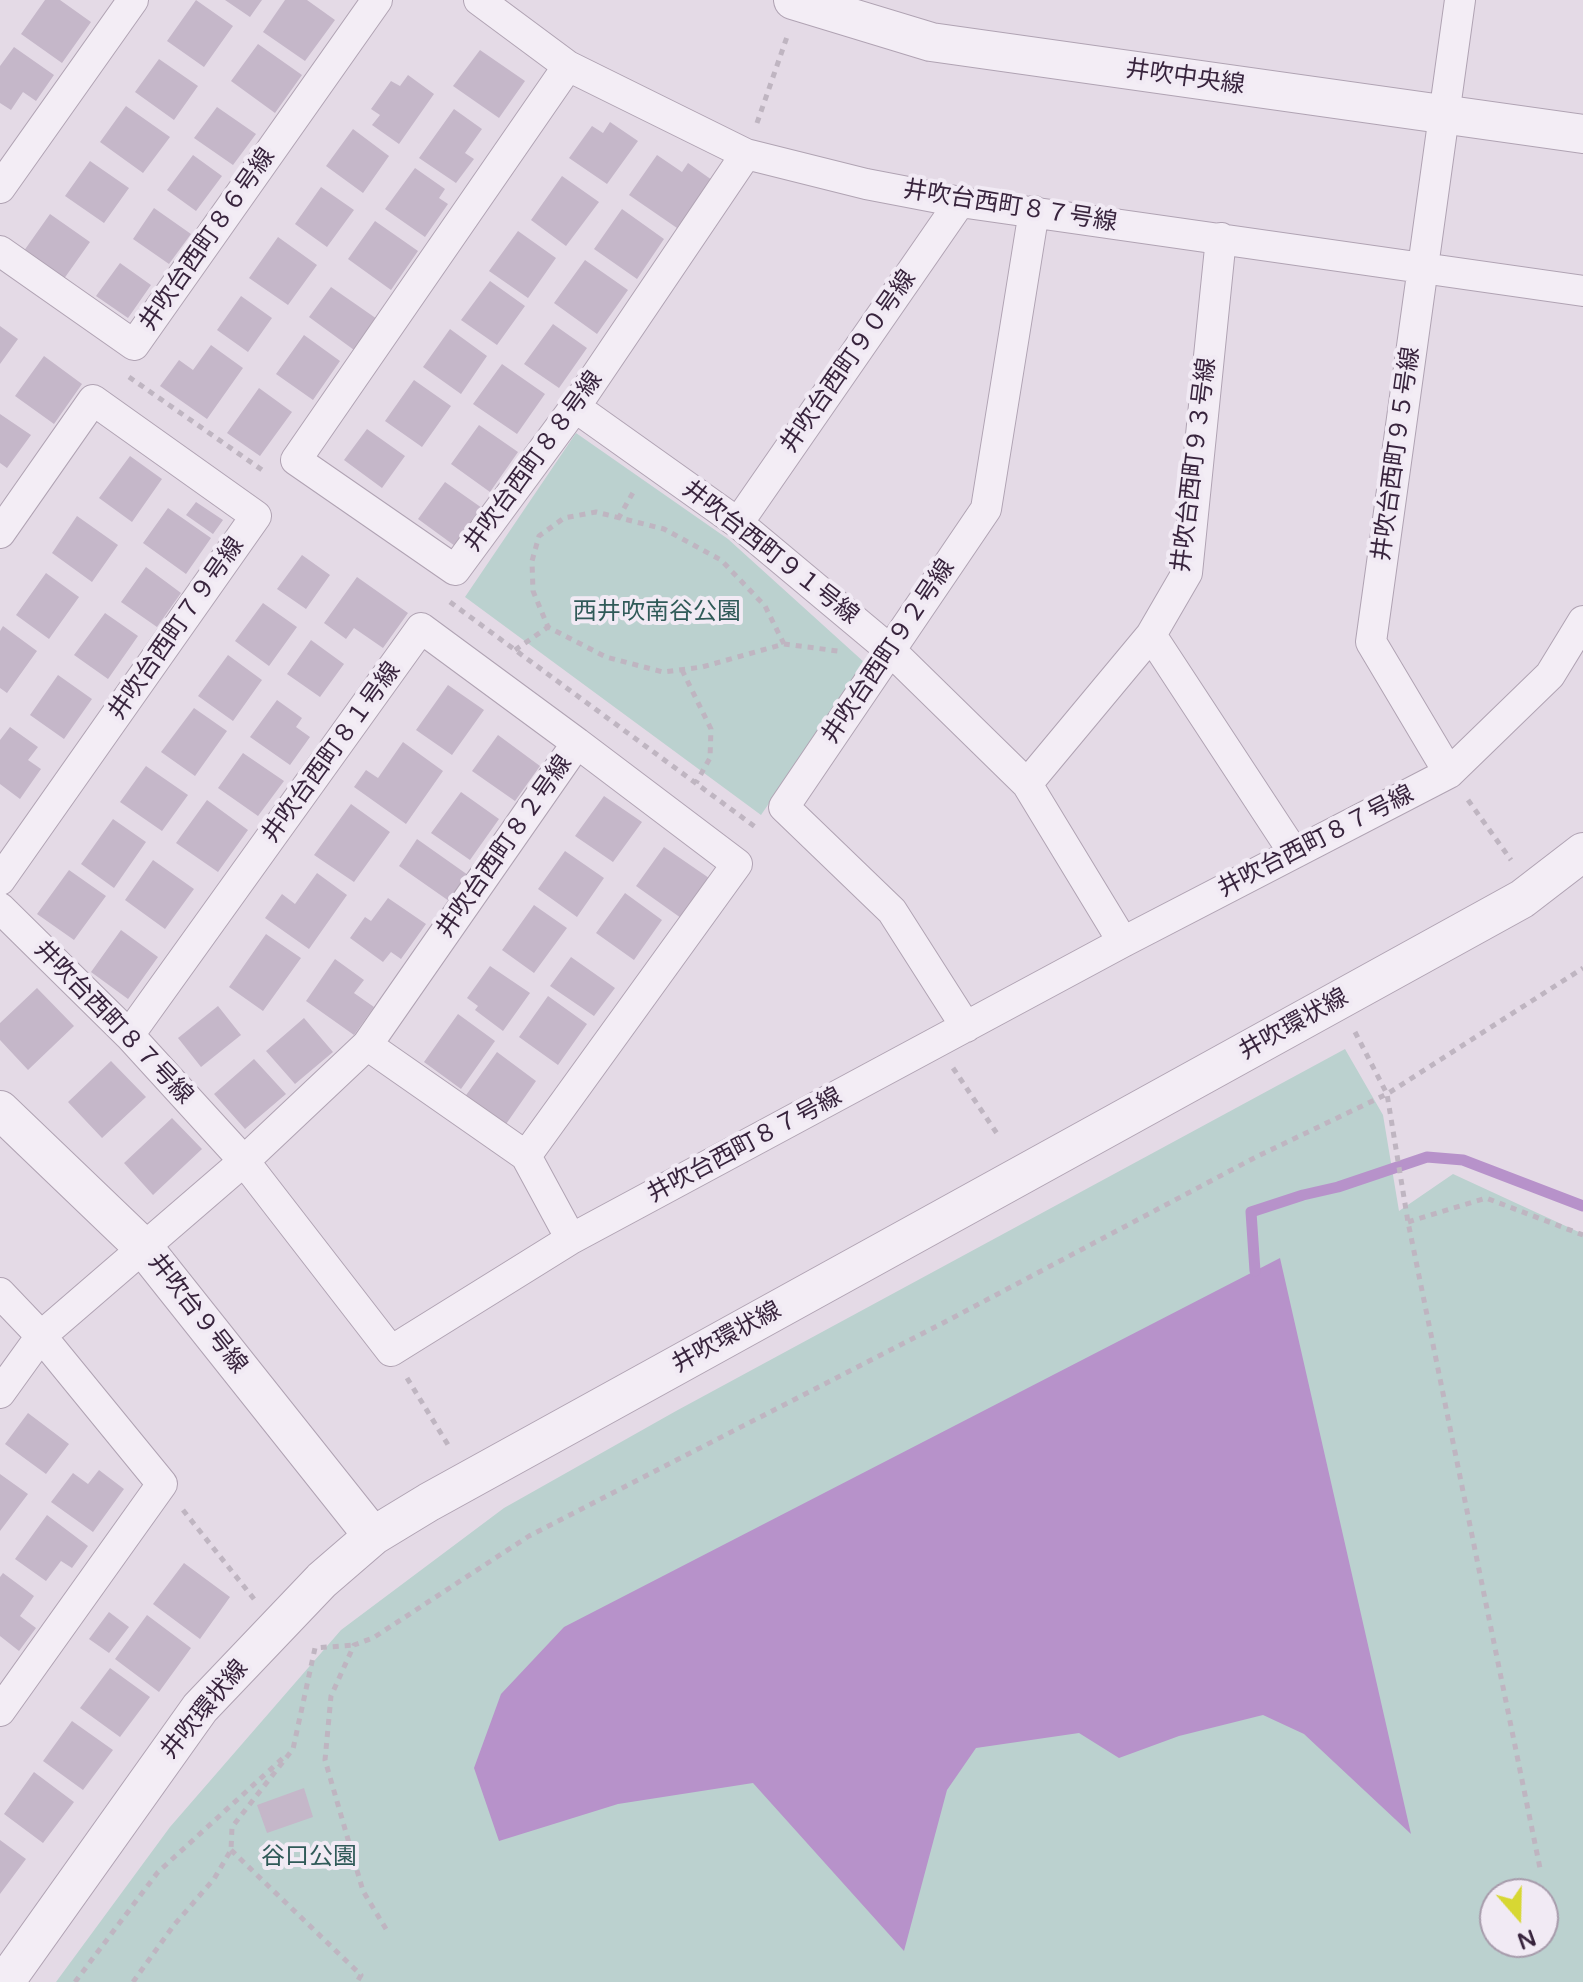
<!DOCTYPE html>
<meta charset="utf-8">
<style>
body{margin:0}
#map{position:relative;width:1583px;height:1982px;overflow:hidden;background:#e4dae6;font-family:"Varela Round",sans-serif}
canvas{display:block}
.north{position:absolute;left:1479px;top:1878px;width:80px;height:80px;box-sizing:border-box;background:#f1eaf4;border:2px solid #a79bab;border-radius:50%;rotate:160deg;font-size:22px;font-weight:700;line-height:32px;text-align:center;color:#38243d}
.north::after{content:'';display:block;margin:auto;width:28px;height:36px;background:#d7d733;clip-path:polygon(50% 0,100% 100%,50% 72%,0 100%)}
</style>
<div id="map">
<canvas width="1583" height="1982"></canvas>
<div class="north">N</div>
</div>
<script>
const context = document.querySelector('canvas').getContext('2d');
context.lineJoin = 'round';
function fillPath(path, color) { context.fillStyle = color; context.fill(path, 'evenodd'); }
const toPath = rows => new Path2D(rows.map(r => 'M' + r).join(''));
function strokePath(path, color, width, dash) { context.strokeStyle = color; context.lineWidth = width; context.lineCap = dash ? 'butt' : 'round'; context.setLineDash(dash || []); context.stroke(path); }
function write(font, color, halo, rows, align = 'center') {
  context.font = font + ' "Varela Round","Noto Sans JP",sans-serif'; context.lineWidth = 8; context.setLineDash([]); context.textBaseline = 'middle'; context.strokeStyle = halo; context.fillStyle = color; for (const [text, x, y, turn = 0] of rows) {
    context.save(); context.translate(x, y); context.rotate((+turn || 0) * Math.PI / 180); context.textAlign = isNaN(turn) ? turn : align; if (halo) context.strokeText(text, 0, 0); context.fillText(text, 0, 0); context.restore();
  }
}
fillPath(toPath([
 [576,433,728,539,865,663,761,815,465,597],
 [1345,1049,1383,1115,1399,1211,1453,1174,1583,1234,1583,1982,56,1982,170,1827,341,1630,504,1508,676,1411],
 [1495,1894,1543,1894,1543,1942,1495,1942]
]), '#bbd1cf');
fillPath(toPath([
 [1280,1258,1411,1834,1304,1734,1263,1715,1179,1736,1119,1758,1079,1733,976,1748,947,1790,904,1951,753,1783,618,1804,499,1841,474,1768,501,1694,564,1627]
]), '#b792ca');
strokePath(toPath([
 [1255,1271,1251,1212,1303,1195,1338,1187,1427,1157,1463,1160,1583,1206]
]), '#b792ca', 11);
fillPath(toPath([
 [45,0,60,0,91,22,62,63,21,34],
 [196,0,233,26,204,67,167,41],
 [225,0,262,0,250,17],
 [285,0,307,0,335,20,305,61,263,32],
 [258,44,302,75,275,113,231,81],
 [14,47,54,75,36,101,23,92,11,110,0,103,0,66],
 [480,50,525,81,499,118,453,86],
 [159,59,198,86,174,120,135,92],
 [408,75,434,94,399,144,372,125,380,115,371,109,391,81,400,86],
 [126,106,170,137,143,173,100,142],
 [217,107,256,134,233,165,194,138],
 [454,109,482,129,465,153,474,159,456,183,419,158],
 [610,122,638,141,607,184,569,158,592,126,603,133],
 [353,129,389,156,363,193,326,166],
 [193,155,222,176,196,211,167,190],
 [657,155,682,172,688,163,712,180,677,228,629,195],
 [90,161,129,188,104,223,65,196],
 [415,168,445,189,439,198,448,204,425,237,385,209],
 [562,176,599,202,566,246,531,220],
 [321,187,354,210,327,247,295,224],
 [154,208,191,234,169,264,133,239],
 [622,209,664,239,637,279,594,249],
 [50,214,90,242,61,283,21,255],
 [375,221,418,251,391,290,348,259],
 [518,231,556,258,528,298,489,271],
 [278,237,317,265,288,305,249,278],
 [585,260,628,290,597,334,554,303],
 [120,263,151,285,128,318,96,296],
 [490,281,525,306,497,345,461,320],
 [331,287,377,319,354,350,309,317],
 [241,296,272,318,248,352,217,330],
 [553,324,587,348,559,388,524,364],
 [0,326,18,339,0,364],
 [450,329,487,356,461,394,423,367],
 [304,335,340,361,313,400,276,374],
 [211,345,243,368,207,419,160,386,179,360,193,370],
 [44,356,82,384,54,424,15,396],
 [502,364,545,394,517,434,473,404],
 [414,380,451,406,422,447,385,421],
 [259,388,292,412,260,456,227,433],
 [0,414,31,435,7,468,0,463],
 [479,425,518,452,490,492,451,464],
 [367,429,405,456,382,488,344,460],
 [130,456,162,479,132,522,99,498],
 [445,482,482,508,455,546,418,519],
 [196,502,223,520,213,534,186,515],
 [168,508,211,538,186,574,143,543],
 [77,516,118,545,92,582,52,553],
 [302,555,330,575,306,609,277,589],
 [146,567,181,593,157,627,121,602],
 [46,573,79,597,49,639,16,615],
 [357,577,408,613,383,648,354,628,346,639,324,623],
 [263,603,297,627,269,666,235,641],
 [105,613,138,636,108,679,74,655],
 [3,626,37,651,7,693,0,688,0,631],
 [311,640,344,664,320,697,287,674],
 [228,655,262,680,233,721,198,696],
 [58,675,92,699,64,739,30,715],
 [448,685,484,710,452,755,416,730],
 [277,700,302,718,296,727,310,737,290,765,250,737],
 [194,708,227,731,195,776,161,752],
 [10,727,38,747,28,760,41,769,20,799,0,784,0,740],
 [498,735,540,766,515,801,472,771],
 [403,742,443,771,406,824,354,787,366,770,378,778],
 [243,753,284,781,258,816,218,788],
 [146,766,188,795,162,831,120,802],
 [461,792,499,819,470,860,431,833],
 [604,796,642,822,613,862,575,836],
 [207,800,248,830,218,872,176,843],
 [351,804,390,832,354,882,314,855],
 [113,819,146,842,114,888,81,864],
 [417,839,468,875,449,901,399,866],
 [664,847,709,878,681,918,636,886],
 [565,851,604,878,577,917,538,889],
 [153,860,194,889,165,929,125,900],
 [69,870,106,896,74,940,37,914],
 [317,873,347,895,309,949,265,918,282,894,295,904],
 [625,893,662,920,634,960,596,933],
 [388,898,426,924,401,959,391,952,383,962,350,938,365,917,371,921],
 [534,905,567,928,534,973,502,950],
 [121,930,158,957,128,999,91,972],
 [266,934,301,958,263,1011,229,987],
 [571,957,615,988,594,1016,550,986],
 [335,959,364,980,354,993,374,1007,354,1035,306,1001],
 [490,966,530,993,503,1031,475,1010,478,1006,467,998],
 [37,988,74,1026,28,1070,0,1040,0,1023],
 [548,996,587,1024,558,1065,519,1037],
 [218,1006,241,1035,201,1067,178,1038],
 [458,1014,495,1041,461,1089,424,1062],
 [304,1018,333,1052,295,1084,266,1051],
 [497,1052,536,1081,504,1127,464,1098],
 [254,1059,286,1094,245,1129,214,1094],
 [111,1061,146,1097,102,1138,68,1102],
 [172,1118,202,1149,153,1195,124,1163],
 [28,1413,69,1444,46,1474,5,1444],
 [99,1470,124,1489,93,1532,51,1502,73,1473,88,1484],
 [0,1474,28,1494,0,1531],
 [47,1515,88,1546,72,1568,61,1561,46,1581,15,1559],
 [184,1563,230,1597,200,1639,153,1604],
 [3,1573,34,1596,20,1616,36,1628,19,1651,0,1636,0,1577],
 [109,1612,129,1627,109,1653,89,1639],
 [147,1615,191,1648,159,1692,115,1659],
 [110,1668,150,1697,120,1737,80,1708],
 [72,1721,113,1750,83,1790,43,1761],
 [34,1772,74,1802,43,1843,4,1814],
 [304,1788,313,1817,267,1833,257,1805],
 [0,1840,26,1859,0,1894]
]), '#c5b7c9');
const minor = toPath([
 [479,0,568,66,746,154,866,184,960,202,1583,291],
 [568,66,296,460,455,570,575,407,746,154],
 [0,188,133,0],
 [0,251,134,345,377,0],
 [575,407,738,523,890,650,1027,784,1123,942],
 [738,523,960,202],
 [0,533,93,400,256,516,0,880],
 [1151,635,1294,853],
 [1449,773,1371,642,1460,0],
 [1027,784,1151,635,1187,573,1221,238],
 [0,908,129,1035,244,1161,391,1351,571,1239,1123,942,1449,773,1550,675,1583,621],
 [966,1027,892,911,784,807,986,509,1034,211],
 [129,1035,421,628,577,743],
 [367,1045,526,1156],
 [0,1293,41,1336,162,1484,0,1711],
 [0,1393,41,1336,244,1161,367,1045,577,743,737,864,526,1156,571,1239]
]);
const tertiary = toPath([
 [793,0,931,42,1583,134],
 [0,1110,144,1248,373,1536],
 [5,1982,200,1708,322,1580,373,1536,429,1502,1522,899,1583,852]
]);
strokePath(minor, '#b0a3b3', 32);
strokePath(tertiary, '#b0a3b3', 40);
strokePath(toPath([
 [757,123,788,34],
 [129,377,265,472],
 [618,519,635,489],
 [450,602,758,829],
 [784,644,765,606,721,560,664,529,596,512,564,518,539,536,532,561,533,591,548,627,606,657,663,672,702,667,784,644,838,651],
 [515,650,548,627],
 [682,670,711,729,710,758,696,783],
 [1468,800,1511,860],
 [1355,1032,1387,1094,1408,1222,1541,1873],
 [953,1068,998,1135],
 [1408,1222,1486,1198,1583,1235],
 [407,1378,450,1448],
 [183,1510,254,1599],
 [231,1850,361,1975,357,1982],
 [386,1929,363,1891,325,1760,331,1696,354,1645,373,1638,529,1536,943,1323,1256,1157,1387,1094,1583,968],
 [75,1982,158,1872,283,1758],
 [133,1982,174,1925,214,1879,231,1850,232,1827,293,1749,315,1648,354,1645]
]), '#bfb5c1', 5, [6, 6]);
strokePath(minor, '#f3edf5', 30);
strokePath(tertiary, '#f3edf5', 38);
write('24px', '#38243d', '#f1eaf4', [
 ["井吹中央線",1185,78,8],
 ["井吹台西町８７号線",1010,207,9],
 ["井吹台西町８６号線",208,240,-55],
 ["井吹台西町９０号線",849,362,-55],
 ["井吹台西町９５号線",1397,454,-82],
 ["井吹台西町８８号線",534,462,-54],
 ["井吹台西町９３号線",1195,465,-83],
 ["井吹台西町９１号線",770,553,38],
 ["井吹台西町７９号線",177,629,-55],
 ["井吹台西町９２号線",889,652,-56],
 ["井吹台西町８１号線",332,753,-54],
 ["井吹台西町８７号線",1316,842,-27],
 ["井吹台西町８２号線",505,847,-55],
 ["井吹台西町８７号線",113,1023,46],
 ["井吹環状線",1294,1025,-29],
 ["井吹台西町８７号線",745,1146,-28],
 ["井吹台９号線",197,1314,52],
 ["井吹環状線",727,1338,-29],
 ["井吹環状線",205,1710,-50]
]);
write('24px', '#305a58', '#f1eaf4', [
 ["西井吹南谷公園",657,613],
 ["谷口公園",309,1858]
]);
</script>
